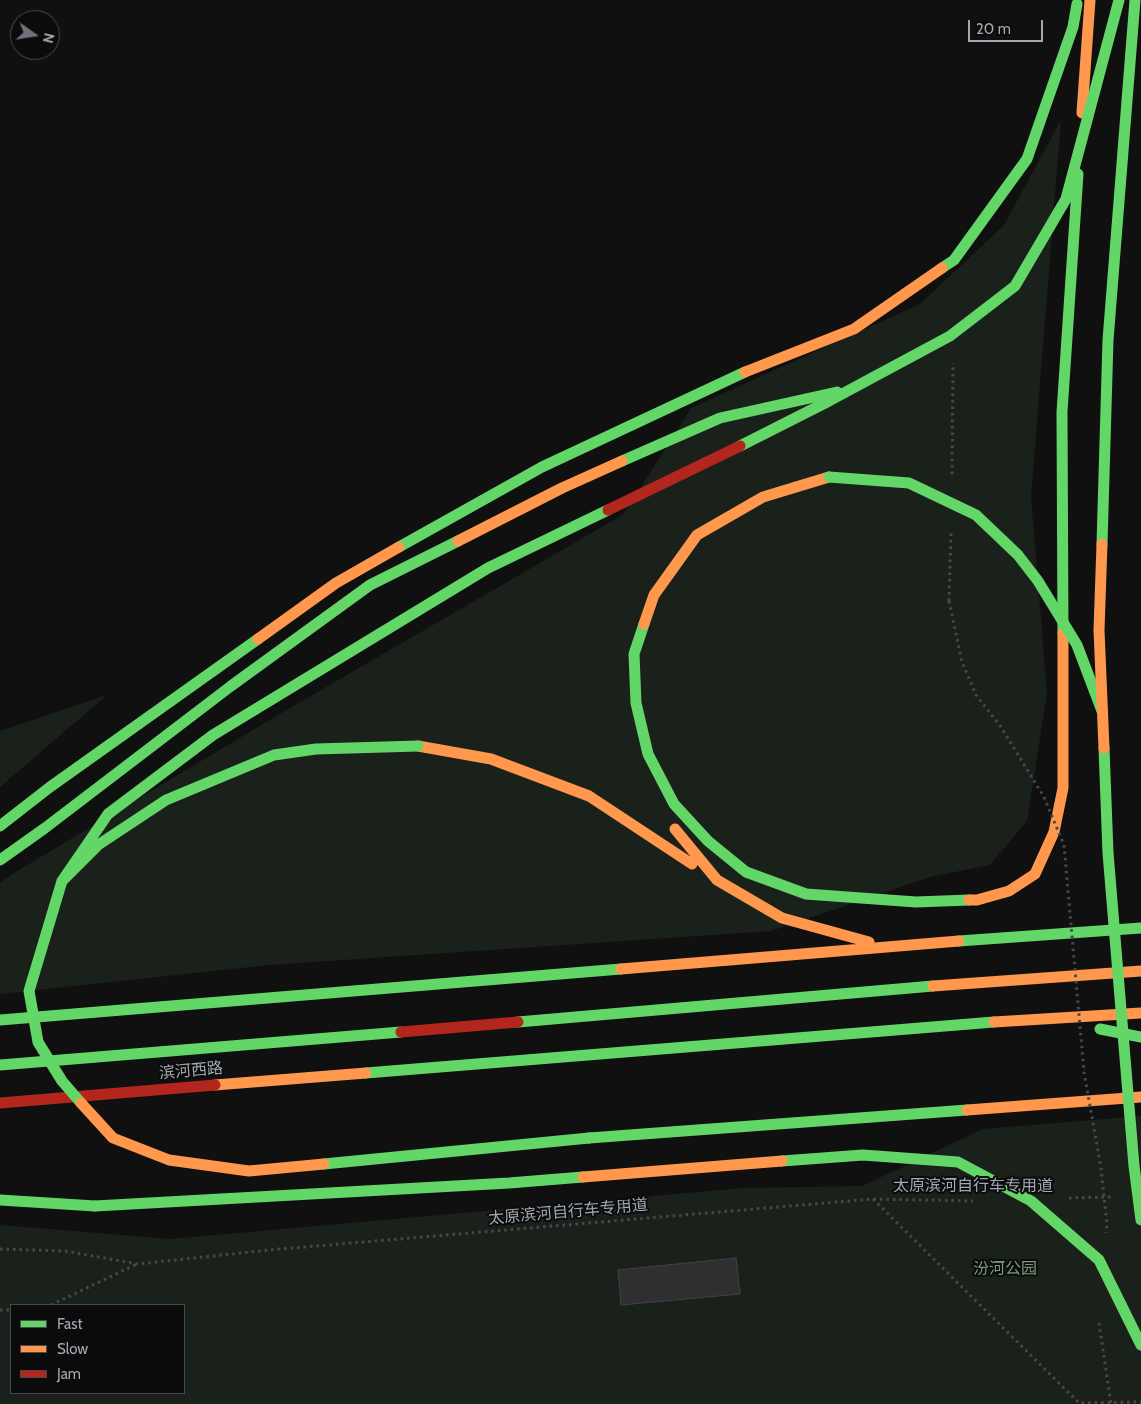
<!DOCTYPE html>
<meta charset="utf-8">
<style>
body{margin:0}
#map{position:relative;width:1141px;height:1404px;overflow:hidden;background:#101011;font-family:Cabin,sans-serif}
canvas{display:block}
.legend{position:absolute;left:10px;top:1304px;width:175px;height:90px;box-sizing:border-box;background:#0b0b0c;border:1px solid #474a4e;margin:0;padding:6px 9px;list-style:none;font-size:15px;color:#a1a9b2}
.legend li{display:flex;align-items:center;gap:10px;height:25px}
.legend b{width:25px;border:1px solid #474a4e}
.north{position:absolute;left:10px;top:10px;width:50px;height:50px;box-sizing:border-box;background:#0b0b0c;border:1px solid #474a4e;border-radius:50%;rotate:103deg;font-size:14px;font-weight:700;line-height:20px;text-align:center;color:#a1a9b2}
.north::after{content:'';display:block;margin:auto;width:18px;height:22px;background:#6e737a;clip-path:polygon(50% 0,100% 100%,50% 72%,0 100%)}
.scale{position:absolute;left:968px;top:20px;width:75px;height:22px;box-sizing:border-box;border:2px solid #a1a9b2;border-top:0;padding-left:6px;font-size:15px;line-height:18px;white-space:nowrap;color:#a1a9b2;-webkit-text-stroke:4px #0b0b0c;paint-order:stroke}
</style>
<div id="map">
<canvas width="1141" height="1404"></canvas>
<ul class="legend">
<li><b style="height:6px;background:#63d668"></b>Fast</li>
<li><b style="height:6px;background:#ff974d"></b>Slow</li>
<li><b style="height:6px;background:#b3261e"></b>Jam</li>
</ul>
<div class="north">N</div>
<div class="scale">20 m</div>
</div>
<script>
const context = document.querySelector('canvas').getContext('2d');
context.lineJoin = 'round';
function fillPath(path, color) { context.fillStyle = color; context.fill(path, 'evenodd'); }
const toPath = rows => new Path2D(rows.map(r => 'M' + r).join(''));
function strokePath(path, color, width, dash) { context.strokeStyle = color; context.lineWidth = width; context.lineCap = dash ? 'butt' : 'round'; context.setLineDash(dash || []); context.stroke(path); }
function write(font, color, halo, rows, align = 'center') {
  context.font = font + ' Cabin,"Noto Sans SC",sans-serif'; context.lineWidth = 4; context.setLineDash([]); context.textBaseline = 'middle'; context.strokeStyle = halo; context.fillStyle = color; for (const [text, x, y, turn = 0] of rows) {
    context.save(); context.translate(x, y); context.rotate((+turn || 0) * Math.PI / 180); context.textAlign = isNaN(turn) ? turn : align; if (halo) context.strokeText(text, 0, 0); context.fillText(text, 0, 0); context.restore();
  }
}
fillPath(toPath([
 [1061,120,1031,497,1047,693,1027,821,990,865,930,877,771,931,269,965,0,994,0,883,14,873,273,718,624,514,691,408,920,304,1004,225],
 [107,695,0,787,0,731],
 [1141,1116,1141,1404,0,1404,0,1225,170,1239,743,1188,862,1186,983,1129],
 [11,1305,184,1305,184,1393,11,1393]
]), '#1a211b');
const building = toPath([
 [736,1258,740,1294,621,1305,618,1270,736,1258]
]);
fillPath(building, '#2f2f31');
strokePath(building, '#404244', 1);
strokePath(toPath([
 [952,474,953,363],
 [949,601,951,533],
 [1069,1198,1113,1197],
 [873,1199,1079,1403,1141,1402],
 [0,1249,65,1251,138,1264,269,1250,873,1199,973,1201],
 [51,1305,137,1264],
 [0,1310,11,1310]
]), '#46484b', 3, [2.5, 4]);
strokePath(toPath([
 [942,268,954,260,1027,159,1073,27,1077,4],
 [622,461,720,418,837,392],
 [399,547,542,467,745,372],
 [644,624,634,654,636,703,648,754,674,804,708,841,746,872,806,894,916,902,969,900],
 [1063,633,1062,412,1078,174],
 [0,826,50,787,258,639],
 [0,860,45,828,231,686,370,585,458,541],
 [959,941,1141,928],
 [0,1020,621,969],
 [518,1022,933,986],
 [1100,1029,1141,1037],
 [0,1065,401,1032],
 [366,1073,994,1022],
 [589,1138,967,1110],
 [0,1200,95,1206]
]), '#63d668', 11);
strokePath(toPath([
 [1082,113,1090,0],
 [745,372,854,329,942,268],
 [458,541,562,488,622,461],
 [644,624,654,595,697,535,763,497,829,477],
 [258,639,336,583,399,547],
 [418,746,491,759,589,796,692,864],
 [675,829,717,880,782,918,869,942],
 [969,900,977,900,1009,891,1035,874,1054,832,1063,788,1063,633],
 [621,969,959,941],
 [933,986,1141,971],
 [994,1022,1141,1013],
 [215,1085,366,1073],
 [967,1110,1141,1097]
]), '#ff974d', 11);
strokePath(toPath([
 [401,1032,518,1022],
 [0,1103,215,1085]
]), '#b3261e', 11);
strokePath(toPath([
 [949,601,962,662,976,695,1001,727,1044,797,1064,845,1084,1072,1101,1168,1107,1224,1106,1233],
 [1099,1323,1111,1404]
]), '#46484b', 3, [2.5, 4]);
strokePath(toPath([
 [740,446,829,401,950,336,1015,286,1066,199,1119,0],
 [829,477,909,483,976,515,1018,555,1038,581,1077,645,1102,711],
 [1102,544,1108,340,1135,0],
 [1104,748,1108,853,1134,1166,1141,1220],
 [62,881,108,814,213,735,488,568,608,510],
 [81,1103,62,1081,38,1042,29,991,62,881,98,845,166,800,274,755,316,749,418,746],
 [782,1161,863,1155,958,1162,1031,1201,1099,1260,1141,1345],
 [324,1164,589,1138],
 [95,1206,509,1183,583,1177]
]), '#63d668', 11);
strokePath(toPath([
 [1102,544,1099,630,1104,748],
 [81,1103,113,1138,169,1160,249,1171,324,1164],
 [583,1177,782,1161]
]), '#ff974d', 11);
strokePath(toPath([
 [608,510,740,446]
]), '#b3261e', 11);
write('16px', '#a1a9b2', '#0b0b0c', [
 ["滨河西路",191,1071,-5],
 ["太原滨河自行车专用道",973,1186],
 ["太原滨河自行车专用道",568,1212,-5]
]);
write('16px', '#7a9e78', '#0b0b0c', [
 ["汾河公园",1005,1269]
]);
</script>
